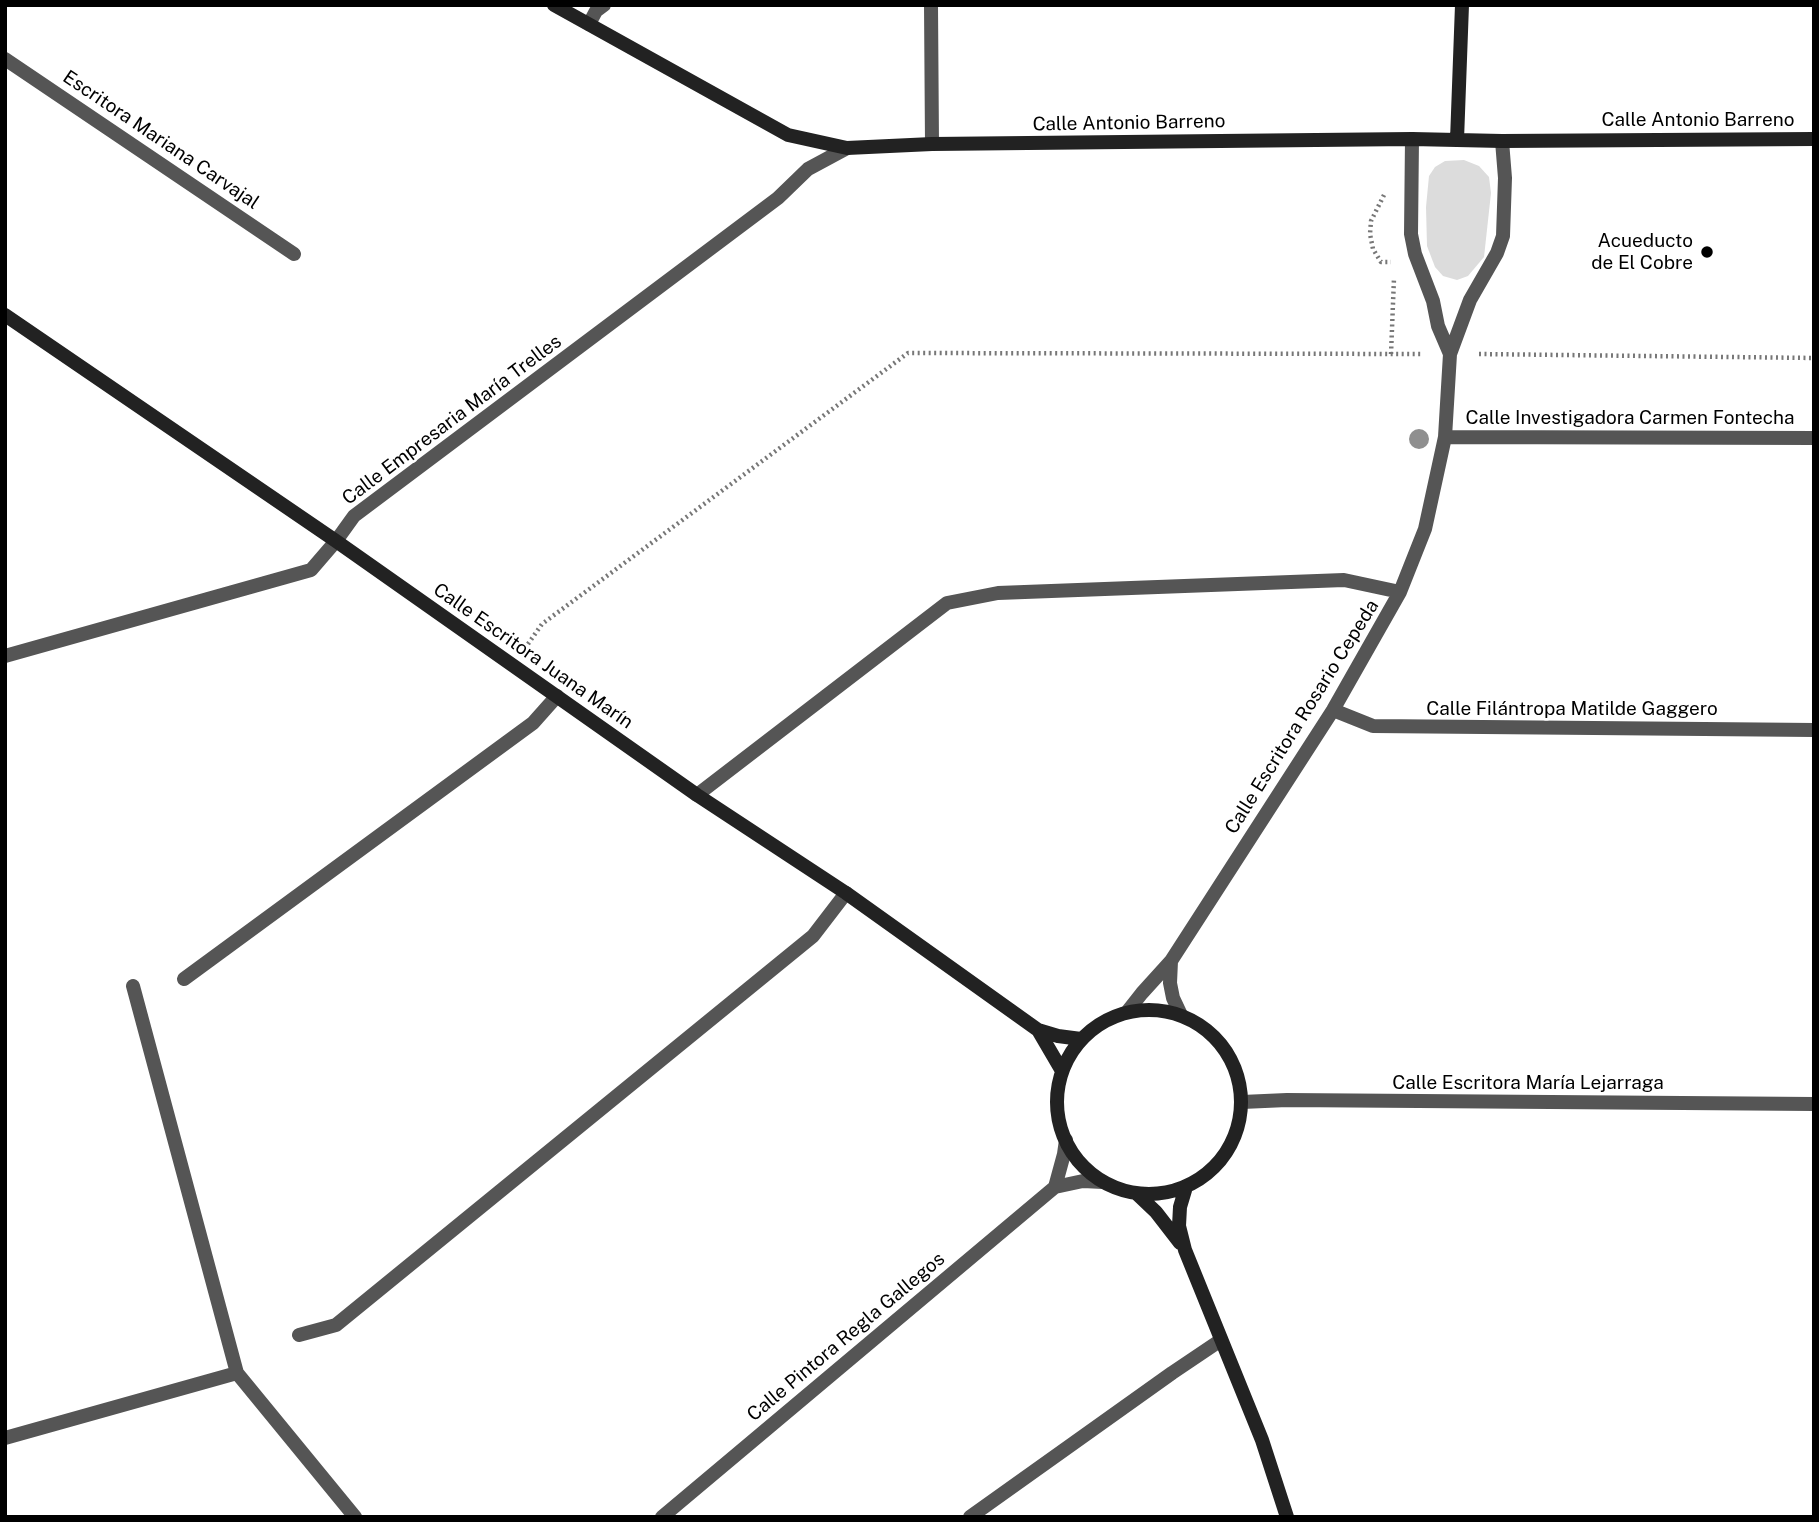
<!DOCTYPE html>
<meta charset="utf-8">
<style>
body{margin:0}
#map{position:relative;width:1819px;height:1522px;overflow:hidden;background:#fff;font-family:"Public Sans",sans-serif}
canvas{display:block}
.frame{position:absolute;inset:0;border:7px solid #000;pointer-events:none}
</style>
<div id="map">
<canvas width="1819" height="1522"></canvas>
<div class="frame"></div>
</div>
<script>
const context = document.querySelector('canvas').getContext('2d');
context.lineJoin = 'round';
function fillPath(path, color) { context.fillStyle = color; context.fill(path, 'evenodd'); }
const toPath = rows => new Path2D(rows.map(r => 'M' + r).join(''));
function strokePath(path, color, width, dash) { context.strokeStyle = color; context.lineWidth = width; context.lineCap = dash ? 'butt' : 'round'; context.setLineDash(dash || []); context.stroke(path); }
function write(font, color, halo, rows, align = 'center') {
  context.font = font + ' "Public Sans",sans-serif'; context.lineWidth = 5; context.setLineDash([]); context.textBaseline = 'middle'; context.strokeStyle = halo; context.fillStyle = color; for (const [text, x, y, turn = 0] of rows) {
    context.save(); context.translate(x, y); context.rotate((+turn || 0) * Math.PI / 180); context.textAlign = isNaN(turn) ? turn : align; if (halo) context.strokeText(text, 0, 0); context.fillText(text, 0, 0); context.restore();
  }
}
fillPath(toPath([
 [1464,160,1479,166,1489,177,1491,193,1484,257,1468,276,1457,280,1443,276,1435,267,1427,246,1426,207,1429,176,1435,167,1445,161]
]), '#dcdcdc');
strokePath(toPath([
 [1384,195,1371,221,1370,234,1373,249,1381,262,1391,262],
 [1391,354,1394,278],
 [1479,354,1814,358],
 [528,644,542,624,908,353,1421,354]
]), '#777', 4.5, [2, 3.5]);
strokePath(toPath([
 [931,5,932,144],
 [589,24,596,11,604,5],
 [5,59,294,254],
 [1412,139,1411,234,1415,254,1433,301,1438,326,1450,354],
 [1445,437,1814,438],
 [5,656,311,570,336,541,354,516,778,198,808,169,847,148],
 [1333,710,1373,726,1814,730],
 [697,795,947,603,998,593,1344,580,1400,592],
 [1171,961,1170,983,1173,998,1181,1015],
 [184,979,533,723,557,696],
 [133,986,237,1373,355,1517],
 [1127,1012,1142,993,1171,961,1333,710,1400,592,1425,529,1445,437,1450,354,1470,300,1497,253,1503,236,1505,178,1502,141],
 [1242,1102,1287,1100,1814,1104],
 [1055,1187,1064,1154,1066,1140],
 [299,1335,336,1325,813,936,846,893],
 [5,1438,237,1373],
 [662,1517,1055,1187,1083,1181,1103,1182],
 [970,1517,1172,1373,1221,1340]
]), '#555', 14);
strokePath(toPath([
 [554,5,788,135,847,148,932,144,1412,139,1502,141,1814,139],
 [1457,140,1462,5],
 [5,315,336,541,697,795,846,893,1038,1030,1058,1036,1081,1039],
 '1057 1102a92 92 0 1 1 184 0a92 92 0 1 1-184 0Z',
 [1038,1030,1062,1071],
 [1186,1187,1180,1207,1179,1226,1185,1250,1262,1440,1287,1517],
 [1136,1193,1156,1212,1180,1243]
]), '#222', 14);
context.fillStyle = '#8f8f8f';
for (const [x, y] of [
 [1419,439]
]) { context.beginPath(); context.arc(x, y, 10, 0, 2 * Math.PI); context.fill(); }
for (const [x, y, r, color] of [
 [1707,252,7,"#000"]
]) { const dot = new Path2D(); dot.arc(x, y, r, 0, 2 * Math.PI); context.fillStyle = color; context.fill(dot); strokePath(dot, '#fff', 2.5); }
write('19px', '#000', '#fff', [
 ["Calle Antonio Barreno",1698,120],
 ["Calle Antonio Barreno",1129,123,-1],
 ["Escritora Mariana Carvajal",161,140,34],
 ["Calle Investigadora Carmen Fontecha",1630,418],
 ["Calle Empresaria María Trelles",452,420,-37],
 ["Calle Escritora Juana Marín",533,656,35],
 ["Calle Filántropa Matilde Gaggero",1572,709],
 ["Calle Escritora Rosario Cepeda",1302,717,-58],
 ["Calle Escritora María Lejarraga",1528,1083],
 ["Calle Pintora Regla Gallegos",846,1337,-40]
]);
write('19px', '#000', '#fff', [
 ["Acueducto",1693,241],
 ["de El Cobre",1693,263]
], 'right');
</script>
